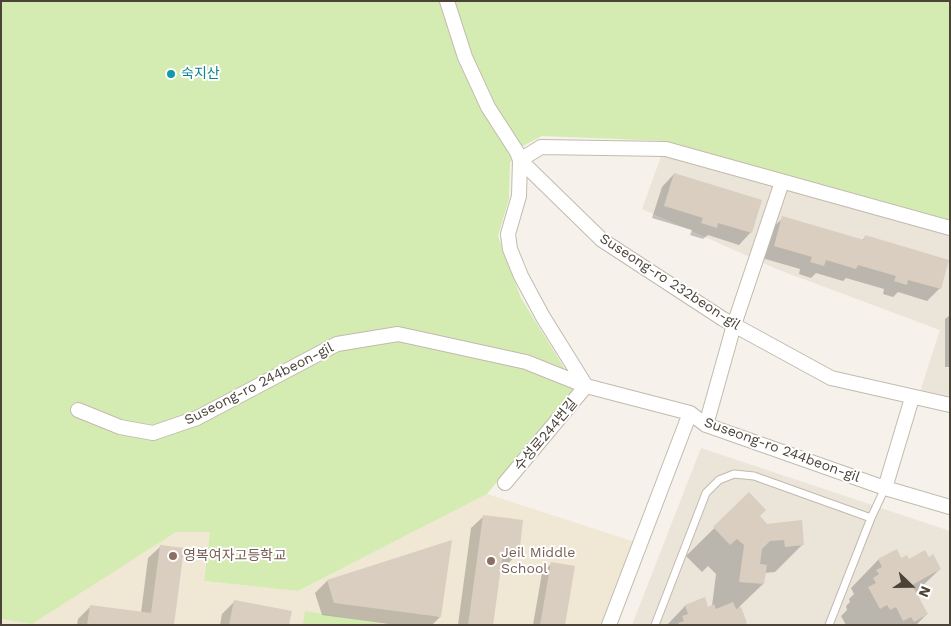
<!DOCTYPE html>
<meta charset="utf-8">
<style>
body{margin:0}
#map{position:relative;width:951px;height:626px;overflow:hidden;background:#f6f2eb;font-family:"Work Sans",sans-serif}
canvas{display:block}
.frame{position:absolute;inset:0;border:2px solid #4b4338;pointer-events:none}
.north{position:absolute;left:886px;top:561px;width:50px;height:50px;-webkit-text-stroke:4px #fff;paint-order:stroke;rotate:112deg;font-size:14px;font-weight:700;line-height:20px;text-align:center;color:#4b4338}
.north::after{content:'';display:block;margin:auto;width:18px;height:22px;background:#4b4338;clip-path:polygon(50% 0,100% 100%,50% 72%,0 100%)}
</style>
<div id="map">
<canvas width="951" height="626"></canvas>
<div class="frame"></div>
<div class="north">N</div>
</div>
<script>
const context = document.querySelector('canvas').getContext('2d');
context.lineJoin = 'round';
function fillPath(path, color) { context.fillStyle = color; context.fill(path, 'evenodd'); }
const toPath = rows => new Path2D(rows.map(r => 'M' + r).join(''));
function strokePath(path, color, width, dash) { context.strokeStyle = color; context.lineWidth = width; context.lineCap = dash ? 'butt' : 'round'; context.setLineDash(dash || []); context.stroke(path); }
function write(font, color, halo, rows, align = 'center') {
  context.font = font + ' "Work Sans","Noto Sans KR",sans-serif'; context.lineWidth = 4; context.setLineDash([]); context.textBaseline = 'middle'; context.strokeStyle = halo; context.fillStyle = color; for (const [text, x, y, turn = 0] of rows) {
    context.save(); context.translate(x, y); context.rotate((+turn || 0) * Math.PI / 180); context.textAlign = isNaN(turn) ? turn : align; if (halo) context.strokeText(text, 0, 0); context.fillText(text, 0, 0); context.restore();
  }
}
fillPath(toPath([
 [663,151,950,232,950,401,919,395,940,330,779,270,642,209],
 [701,448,950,531,950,625,632,625]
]), '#eae4d9');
fillPath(toPath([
 [487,494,635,542,601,625,1,625,1,619,32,624,175,532,210,532,204,581,298,591]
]), '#f0e7d4');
fillPath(toPath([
 [1,1,950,1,950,221,666,141,542,136,523,146,510,163,509,199,498,236,521,298,576,387,487,494,298,591,204,581,210,532,176,532,32,624,1,619],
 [305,611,388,625,303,625]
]), '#d4ecb2');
fillPath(toPath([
 [674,174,751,232,739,245,708,235,703,239,690,235,692,230,652,218,662,187],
 [783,218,862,241,865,237,940,288,927,301,898,292,893,297,883,294,884,289,846,278,843,281,816,273,811,278,799,274,800,269,762,258,770,230],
 [950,315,950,367,945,367,945,319],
 [749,494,758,516,766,525,803,544,775,572,764,573,763,584,739,607,745,622,743,625,667,625,685,606,704,599,708,608,712,606,716,574,708,566,702,572,686,556],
 [484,516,517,554,505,567,500,566,492,625,458,625,471,528],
 [161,546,173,625,77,625,78,619,90,607,141,613,148,558],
 [896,551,901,559,908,561,928,559,940,569,915,593,927,614,916,625,846,625,841,616,847,610,846,606,850,602,849,599,854,594,851,588,878,560],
 [552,563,563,625,533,625,542,573],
 [327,581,440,617,432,625,396,625,322,615,315,593],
 [234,602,288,625,220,625,222,614]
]), '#0003');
fillPath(toPath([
 [674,173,762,200,752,233,718,223,717,228,701,223,703,218,664,206],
 [782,216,864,240,865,235,949,260,941,289,908,280,907,285,894,281,896,276,858,265,856,269,826,260,824,266,810,262,812,257,774,246],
 [749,492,766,510,760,516,767,524,802,520,804,545,785,547,784,540,770,541,762,549,760,564,767,565,764,584,739,582,744,545,737,539,730,545,713,527],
 [483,515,523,520,519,555,503,553,493,625,468,625],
 [452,540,441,617,334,603,327,580],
 [160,545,184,548,174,625,87,625,90,605,151,613],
 [897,549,901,558,907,555,909,559,925,550,929,557,933,554,941,569,912,585,928,614,914,622,911,617,903,621,896,607,890,610,887,605,880,609,868,587,876,583,873,578,879,574,876,570,882,567,878,559],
 [551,562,575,566,565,625,540,625],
 [705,597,708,607,714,604,716,609,733,602,736,609,741,607,747,623,742,625,679,625,678,623,684,621,682,616,688,614,685,605],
 [234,600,292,611,289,625,229,625]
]), '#d9cec0');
const lane = toPath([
 [655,625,706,493,719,480,734,474,754,476,871,518],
 [829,625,871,518,885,488]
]);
const street = toPath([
 [447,1,465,57,488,107,517,152,520,160,519,196,508,234,510,249,521,276,543,317,586,386,505,483],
 [520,160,602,240,723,319,831,378,950,405],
 [520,160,541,147,666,149,950,228],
 [78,410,120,427,153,433,197,418,337,344,398,334,526,362,586,386,690,413,706,425,885,488,950,507],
 [706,425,734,325,782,182],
 [885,488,912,398],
 [609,625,690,413]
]);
strokePath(lane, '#c2baad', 9);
strokePath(street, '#c2baad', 16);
strokePath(lane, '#fff', 7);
strokePath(street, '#fff', 14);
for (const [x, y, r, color] of [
 [171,74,5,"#0f9aa8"],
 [173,556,5,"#8d6e63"],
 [491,561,5,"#8d6e63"]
]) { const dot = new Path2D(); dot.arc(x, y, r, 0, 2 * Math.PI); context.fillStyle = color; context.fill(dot); strokePath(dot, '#fff', 2); }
write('14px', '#0d838f', '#fff', [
 ["숙지산",181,74]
], 'left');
write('14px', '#4b4338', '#fff', [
 ["Suseong-ro 232beon-gil",670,282,33],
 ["Suseong-ro 244beon-gil",259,384,-27],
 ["수성로244번길",546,435,-50],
 ["Suseong-ro 244beon-gil",782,450,20]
]);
write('14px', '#785e54', '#fff', [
 ["Jeil Middle",501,553],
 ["School",501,569],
 ["영복여자고등학교",183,556]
], 'left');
</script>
